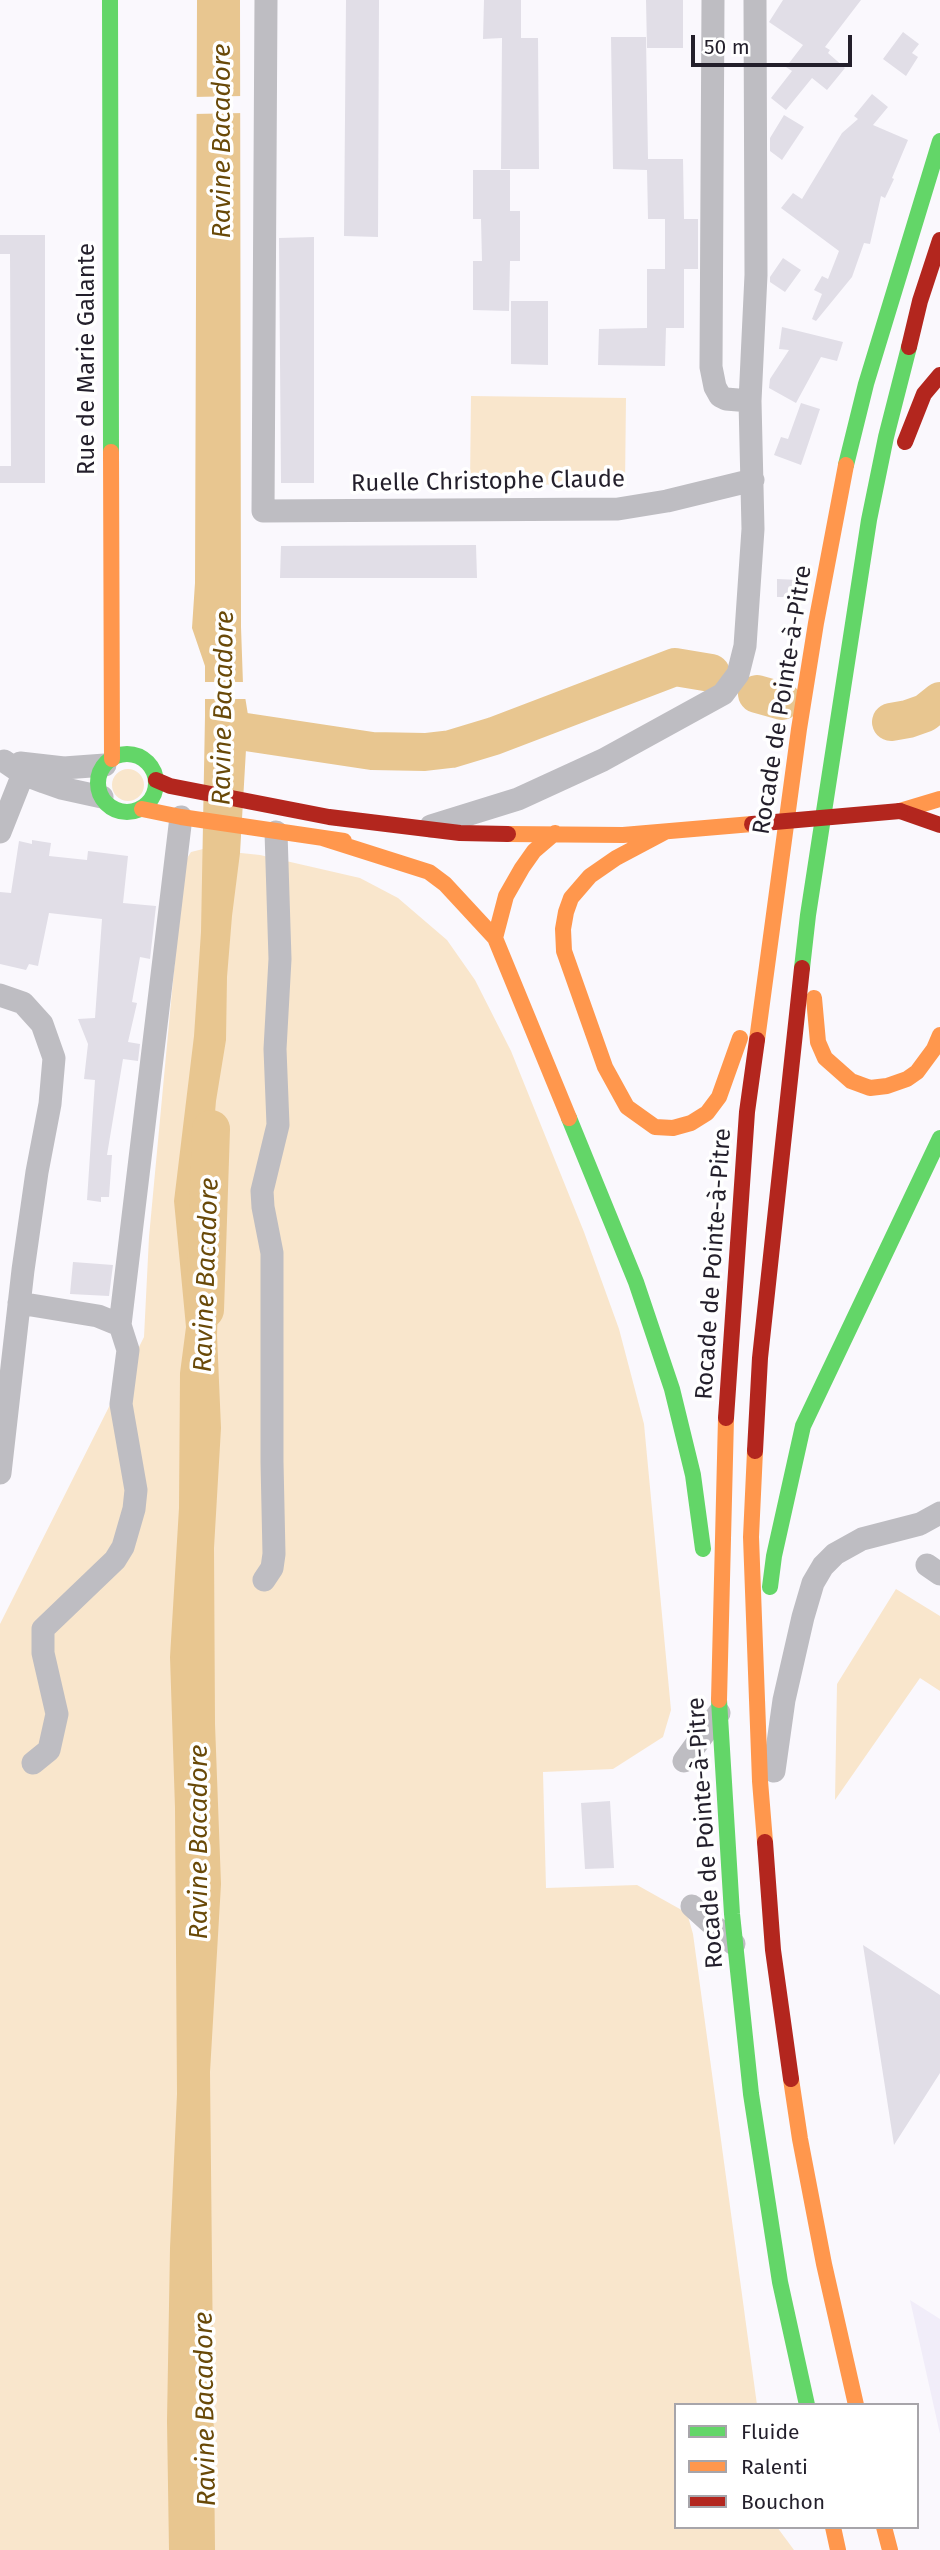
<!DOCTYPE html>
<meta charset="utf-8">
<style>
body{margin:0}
#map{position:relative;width:940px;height:2550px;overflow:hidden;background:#faf8fd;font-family:"Fira Sans",sans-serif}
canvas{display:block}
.legend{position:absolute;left:674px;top:2403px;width:245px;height:126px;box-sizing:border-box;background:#fff;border:2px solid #a7a5aa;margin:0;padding:9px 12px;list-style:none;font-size:21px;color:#231f2b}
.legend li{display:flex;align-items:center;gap:14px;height:35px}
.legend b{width:35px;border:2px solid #a7a5aa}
.scale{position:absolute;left:691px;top:35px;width:161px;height:32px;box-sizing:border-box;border:4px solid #231f2b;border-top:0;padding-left:9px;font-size:21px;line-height:24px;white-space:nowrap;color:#231f2b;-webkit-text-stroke:5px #fff;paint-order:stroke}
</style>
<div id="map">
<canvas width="940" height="2550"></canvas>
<ul class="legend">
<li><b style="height:9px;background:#63d668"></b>Fluide</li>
<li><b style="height:9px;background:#ff974d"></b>Ralenti</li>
<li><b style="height:9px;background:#b3261e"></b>Bouchon</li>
</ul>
<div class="scale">50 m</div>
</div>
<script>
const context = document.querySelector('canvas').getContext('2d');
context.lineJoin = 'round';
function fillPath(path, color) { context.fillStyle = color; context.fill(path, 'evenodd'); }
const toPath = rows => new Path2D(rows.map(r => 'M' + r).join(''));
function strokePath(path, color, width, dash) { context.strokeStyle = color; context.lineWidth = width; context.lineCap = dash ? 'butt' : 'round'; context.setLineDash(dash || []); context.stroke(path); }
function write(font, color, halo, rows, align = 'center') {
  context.font = font + ' "Fira Sans",sans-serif'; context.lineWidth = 7; context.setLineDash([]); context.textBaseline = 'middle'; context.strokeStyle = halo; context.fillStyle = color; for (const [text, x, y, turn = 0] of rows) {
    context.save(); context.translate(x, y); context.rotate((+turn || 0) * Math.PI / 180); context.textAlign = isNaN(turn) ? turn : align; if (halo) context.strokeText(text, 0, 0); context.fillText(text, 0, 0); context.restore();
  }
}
fillPath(toPath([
 [910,2300,940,2319,940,2434]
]), '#f1edf9');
fillPath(toPath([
 [471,396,626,398,625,485,470,484],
 '112 785a16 16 0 1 1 32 0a16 16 0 1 1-32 0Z',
 [203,849,260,855,360,878,398,898,447,940,475,980,511,1051,584,1232,619,1329,644,1424,671,1710,663,1737,613,1769,543,1772,546,1888,637,1885,687,1913,693,1934,757,2405,676,2405,676,2527,777,2527,794,2550,0,2550,0,1624,144,1337,149,1237,184,863,191,852],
 [896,1589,940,1616,940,1691,920,1678,835,1800,837,1684]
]), '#f9e6cc');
fillPath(toPath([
 [197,0,240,0,241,627,243,684,248,715,240,853,232,916,227,977,226,1040,216,1101,209,1182,207,1258,219,1270,217,1335,221,1428,214,1548,215,1724,221,1884,210,2072,215,2550,169,2550,167,2421,170,2248,177,2094,175,1808,170,1657,179,1508,180,1373,186,1327,174,1201,194,1036,201,932,205,716,205,666,192,628,195,583]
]), '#e8c690');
fillPath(toPath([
 [243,96,244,113,193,114,193,97],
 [201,682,246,682,249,699,201,699]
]), '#faf8fd');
strokePath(toPath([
 [757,694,782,701],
 [891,722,908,719,925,713,940,701],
 [226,729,372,751,425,752,451,749,494,736,675,667,711,673],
 [205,1310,211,1129]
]), '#e8c690', 38);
fillPath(toPath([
 [346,0,379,0,378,237,344,236],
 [484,0,521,0,521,38,538,38,539,169,501,169,502,38,483,39],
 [646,0,683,0,683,48,647,48],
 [783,0,861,0,825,47,830,50,828,53,845,68,827,90,812,78,786,110,771,98,792,71,786,67,803,45,769,22],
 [903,32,919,44,912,53,918,57,906,76,883,59],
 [611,37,646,37,648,159,683,159,684,219,698,219,698,269,684,269,684,328,666,328,665,366,598,365,599,329,647,328,647,269,665,269,665,219,648,219,647,170,613,169],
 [872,94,888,107,873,125,908,140,892,178,894,179,885,198,881,196,870,244,864,243,852,277,816,321,812,319,822,294,814,290,822,276,828,279,839,251,781,208,793,193,802,199,842,133,858,119,854,116],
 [784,115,804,127,782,160,770,151,770,138],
 [473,170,510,170,510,211,520,211,520,261,510,261,509,311,473,310,473,261,482,261,481,219,473,219],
 [0,235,45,235,45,483,0,483,0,466,11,466,10,254,0,254],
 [314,237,314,483,281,483,279,238],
 [783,258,801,270,785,292,770,282,770,277],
 [511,301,548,301,548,365,511,364],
 [782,327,843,342,837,361,821,357,796,403,769,388,770,379,789,350,779,349],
 [801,403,820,409,801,465,774,455,781,437,788,439],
 [476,545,477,578,280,578,281,546],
 [777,579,799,580,799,597,777,597],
 [32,840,51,843,49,856,87,860,88,851,128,856,123,903,156,906,150,959,140,957,132,1002,137,1003,128,1042,140,1044,138,1061,123,1059,107,1155,112,1155,109,1197,101,1197,101,1202,87,1200,95,1080,84,1079,88,1044,78,1019,95,1018,102,919,49,913,38,966,29,964,26,970,0,964,0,892,11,893,19,841,32,844],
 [73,1262,113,1265,109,1296,70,1294],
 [610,1801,614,1868,585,1869,581,1803],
 [863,1945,940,1995,940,2073,894,2145]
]), '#e1dee7');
strokePath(toPath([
 [266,0,263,511,618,509,667,501,753,480],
 [713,0,711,367,715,387,720,396,726,399,750,401],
 [4,761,23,774,44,782,61,788,102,797],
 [20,763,64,768,105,765],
 [431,826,518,799,603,760,723,694,738,674,745,646,753,529,750,401,756,275,755,0],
 [0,832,23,774],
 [0,995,23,1003,42,1024,54,1058,50,1104,37,1172,23,1270,0,1473],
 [19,1303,98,1316,120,1325,128,1350,121,1404,136,1490,134,1509,123,1547,115,1560,43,1629,43,1653,57,1714,49,1750,33,1763],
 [120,1325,181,817],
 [927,1565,940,1574],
 [264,1580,272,1568,274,1554,272,1462,272,1253,263,1207,262,1191,278,1125,275,1049,280,959,276,832],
 [684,1761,719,1713],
 [774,1771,784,1700,803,1617,813,1583,823,1566,835,1554,862,1539,920,1524,940,1513],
 [692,1906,734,1944]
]), '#bebdc2', 23);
strokePath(toPath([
 [110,0,111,452],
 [846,465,866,384,940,141],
 '98 783a29 29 0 1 1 58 0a29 29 0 1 1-58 0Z',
 [802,968,808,915,869,520,886,437,909,347],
 [569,1118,636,1282,672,1389,693,1475,703,1549],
 [770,1587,774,1556,803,1426,940,1138],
 [719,1700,732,1914,751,2094,780,2282,807,2405]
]), '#63d668', 16);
strokePath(toPath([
 [111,452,112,759],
 [142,809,181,817,344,841],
 [900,811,940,799],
 [665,832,616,858,590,876,571,898,566,912,563,929,564,951,605,1067,627,1107,655,1127,673,1128,691,1123,707,1113,719,1097,740,1038],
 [508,834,623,835,752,824],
 [322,838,429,872,445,884,495,938,569,1118],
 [495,938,506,896,522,868,534,851,555,833],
 [814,998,818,1042,825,1058,851,1081,870,1088,887,1086,907,1079,917,1072,934,1049,940,1035],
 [757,1040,799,729,816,623,846,465],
 [755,1451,751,1537,760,1781,765,1842],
 [719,1700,726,1418],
 [791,2079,800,2139,824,2264,856,2405],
 [833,2527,838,2550],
 [884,2527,890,2550]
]), '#ff974d', 16);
strokePath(toPath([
 [909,347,920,301,940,240],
 [905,442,924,394,940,375],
 [156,780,170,786,329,817,460,833,508,834],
 [900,811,940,825],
 [726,1418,747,1112,757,1040],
 [755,1451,760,1358,802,968],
 [765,1842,773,1950,791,2079]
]), '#b3261e', 16);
strokePath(toPath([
 [752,824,900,811]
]), '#b3261e', 16);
write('24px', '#231f2b', '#fff', [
 ["Rue de Marie Galante",87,359,-90],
 ["Ruelle Christophe Claude",488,482,-1],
 ["Rocade de Pointe-à-Pitre",783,700,-81],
 ["Rocade de Pointe-à-Pitre",714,1264,-86],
 ["Rocade de Pointe-à-Pitre",706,1833,-94]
]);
write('italic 26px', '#694908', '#fff', [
 ["Ravine Bacadore",223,141,-90],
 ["Ravine Bacadore",224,708,-89],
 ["Ravine Bacadore",207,1275,-88],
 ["Ravine Bacadore",200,1842,-90],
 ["Ravine Bacadore",206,2409,-91]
]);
</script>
